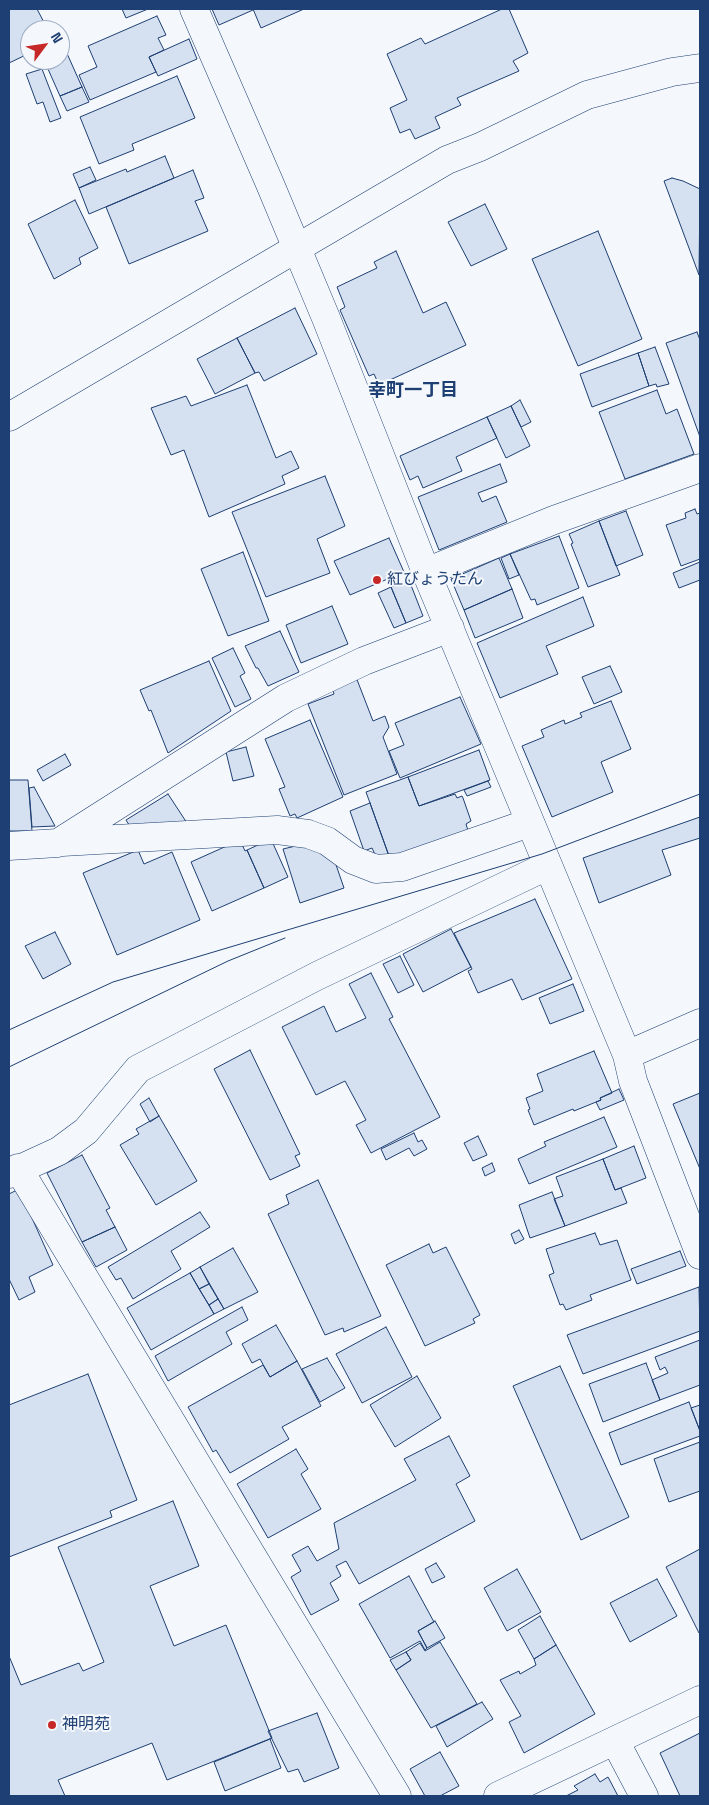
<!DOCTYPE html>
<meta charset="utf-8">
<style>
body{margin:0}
#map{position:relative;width:709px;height:1805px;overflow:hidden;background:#f4f7fb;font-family:"Space Grotesk",sans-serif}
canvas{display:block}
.frame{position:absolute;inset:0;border:10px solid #1d3f73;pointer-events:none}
.north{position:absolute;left:20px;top:20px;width:50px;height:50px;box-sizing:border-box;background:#f4f7fb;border:1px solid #9eadc5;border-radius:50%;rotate:59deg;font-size:14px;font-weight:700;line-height:20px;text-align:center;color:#1d3f73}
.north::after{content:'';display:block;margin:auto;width:18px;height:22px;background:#c62828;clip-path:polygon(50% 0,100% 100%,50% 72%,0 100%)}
</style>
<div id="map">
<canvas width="709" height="1805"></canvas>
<div class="frame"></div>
<div class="north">N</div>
</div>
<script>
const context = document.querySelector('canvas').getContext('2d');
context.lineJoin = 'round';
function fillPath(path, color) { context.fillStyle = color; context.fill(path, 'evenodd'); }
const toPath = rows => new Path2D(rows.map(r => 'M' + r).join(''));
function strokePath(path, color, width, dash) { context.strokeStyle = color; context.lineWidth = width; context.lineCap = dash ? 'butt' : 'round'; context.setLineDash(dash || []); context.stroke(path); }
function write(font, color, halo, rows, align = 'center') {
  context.font = font + ' "Space Grotesk","Noto Sans JP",sans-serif'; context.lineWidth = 4; context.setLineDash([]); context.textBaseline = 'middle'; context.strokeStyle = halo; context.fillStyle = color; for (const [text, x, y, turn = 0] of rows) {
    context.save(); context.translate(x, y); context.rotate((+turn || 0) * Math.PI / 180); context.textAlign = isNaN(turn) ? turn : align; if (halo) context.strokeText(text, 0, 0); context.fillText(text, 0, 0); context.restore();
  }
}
const building = toPath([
 [9,9,37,9,48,30,30,30,30,53,9,63,9,9],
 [122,9,148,9,126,18,122,9],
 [212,9,253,9,253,10,219,25,212,9],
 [253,9,304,9,261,28,253,9],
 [502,9,509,9,528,53,513,61,519,71,457,98,461,105,435,117,440,128,415,139,410,129,400,133,390,108,407,100,387,54,421,38,425,44,502,9],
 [157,16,166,35,158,38,164,50,149,57,156,72,90,100,79,75,97,67,88,46,157,16],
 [189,39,197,59,158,76,149,57,189,39],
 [65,49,82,87,60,96,44,60,60,60,60,51,65,49],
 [42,69,61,118,50,122,43,102,37,104,26,74,42,69],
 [177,76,195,118,132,144,134,150,99,164,80,117,177,76],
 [82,87,89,102,67,111,60,96,82,87],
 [165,156,174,178,89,214,79,188,126,169,127,172,165,156],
 [90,167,96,180,79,188,73,174,90,167],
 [193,170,204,198,195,201,208,231,129,264,106,207,193,170],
 [672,178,683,181,700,189,699,275,664,181,672,178],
 [75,200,98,248,79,258,81,264,54,279,28,224,75,200],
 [485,204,507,249,471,266,448,222,485,204],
 [598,231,642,339,578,366,532,259,598,231],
 [396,251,423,313,446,302,466,345,379,385,374,374,369,376,340,310,345,307,337,287,377,268,374,262,396,251],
 [295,308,317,354,264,381,259,372,255,373,237,338,295,308],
 [697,332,700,340,700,437,666,343,697,332],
 [237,338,255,373,215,394,197,359,237,338],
 [655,347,669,384,657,387,656,384,649,386,638,353,655,347],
 [638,353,649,386,592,407,580,374,638,353],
 [247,385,276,458,291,451,299,468,282,476,285,484,209,517,184,450,171,455,151,408,186,396,191,406,247,385],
 [657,390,666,414,677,409,694,454,625,479,599,412,657,390],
 [520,400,531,422,521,427,511,406,520,400],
 [511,406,530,446,506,458,487,417,511,406],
 [487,417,497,438,456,457,462,471,423,488,418,476,410,480,400,456,487,417],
 [500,464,507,482,478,493,482,502,496,496,507,522,439,550,418,497,500,464],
 [325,476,345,526,317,539,330,573,266,597,232,512,325,476],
 [695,509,697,514,700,513,700,559,681,566,666,525,686,518,685,513,695,509],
 [626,511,643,555,616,566,599,521,626,511],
 [599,521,620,575,588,587,571,544,573,543,569,534,599,521],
 [559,536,579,588,537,605,535,599,531,600,510,554,559,536],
 [389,538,404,572,350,595,334,561,389,538],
 [243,552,269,621,228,636,201,569,243,552],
 [510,554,519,575,509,579,501,558,510,554],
 [499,558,512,589,464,610,451,579,499,558],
 [700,562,700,580,679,588,673,573,700,562],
 [409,580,423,616,406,623,391,587,409,580],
 [391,587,406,623,394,628,378,593,391,587],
 [512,589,523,618,475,638,464,610,512,589],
 [583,597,594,626,546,646,558,674,500,698,477,643,583,597],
 [332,606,348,644,301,663,286,625,332,606],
 [280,631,299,672,268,686,258,668,256,668,245,646,280,631],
 [233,648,245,673,240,676,251,699,235,707,212,658,233,648],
 [209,661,231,711,168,753,151,710,149,711,140,690,209,661],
 [610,666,622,692,594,704,582,677,610,666],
 [356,677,373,721,385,716,389,727,383,737,397,774,344,795,308,704,334,694,332,687,356,677],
 [460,697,481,744,400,778,389,751,404,745,395,723,460,697],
 [611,701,631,749,601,762,613,792,552,817,522,746,544,737,541,730,564,720,565,724,582,717,580,713,611,701],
 [310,720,343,797,297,818,295,814,290,816,279,789,285,787,265,739,310,720],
 [246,747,254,776,233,781,226,752,246,747],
 [479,750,490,780,419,806,408,777,479,750],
 [65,754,71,765,43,781,37,770,65,754],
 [408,777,419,806,455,794,457,798,462,796,463,798,471,821,466,824,469,834,397,860,389,856,366,792,408,777],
 [9,780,28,780,32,831,9,831,9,780],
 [488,781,491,787,467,796,464,790,488,781],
 [34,787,55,826,32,827,29,788,34,787],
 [168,794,187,823,167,828,162,822,151,830,146,823,133,831,126,820,168,794],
 [370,803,389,856,378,861,372,848,364,851,350,811,370,803],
 [700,817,700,840,700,838,662,850,671,875,599,903,583,858,700,817],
 [271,839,288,877,264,888,247,850,271,839],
 [240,840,245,851,247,850,264,888,212,911,191,862,240,840],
 [304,844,334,859,344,888,300,903,283,849,304,844],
 [138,850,144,864,172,852,200,920,117,955,83,873,138,850],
 [535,899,572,979,522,1000,512,979,478,993,468,971,472,969,454,933,535,899],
 [451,929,471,967,423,992,403,954,451,929],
 [55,932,71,964,43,979,25,946,55,932],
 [400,956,414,985,398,993,383,964,400,956],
 [371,973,393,1017,389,1019,440,1117,371,1153,356,1125,366,1120,345,1081,316,1095,282,1027,324,1006,336,1032,366,1018,349,984,371,973],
 [573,984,584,1011,550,1024,539,998,573,984],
 [250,1050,300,1154,295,1156,300,1166,270,1180,214,1069,250,1050],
 [594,1051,612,1093,600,1098,601,1100,574,1111,573,1109,534,1125,528,1110,530,1109,526,1098,543,1091,537,1074,594,1051],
 [619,1089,624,1100,600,1110,596,1102,601,1100,600,1098,619,1089],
 [700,1093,700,1169,673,1104,700,1093],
 [149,1098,159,1116,150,1122,140,1104,149,1098],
 [159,1116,197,1181,156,1205,120,1145,139,1134,136,1129,159,1116],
 [604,1117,617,1147,529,1184,518,1159,546,1146,544,1142,604,1117],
 [414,1133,418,1142,422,1140,427,1149,414,1156,409,1148,386,1160,381,1149,414,1133],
 [478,1136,487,1155,473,1161,464,1143,478,1136],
 [634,1146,646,1178,615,1190,603,1159,634,1146],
 [82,1155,110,1208,106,1210,115,1227,82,1242,47,1173,82,1155],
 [603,1159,615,1190,621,1188,627,1203,565,1226,554,1199,563,1196,556,1177,603,1159],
 [492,1163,495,1171,485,1176,482,1168,492,1163],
 [318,1180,381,1316,344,1332,343,1328,325,1335,268,1214,289,1204,286,1195,318,1180],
 [19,1189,53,1265,29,1277,35,1292,19,1300,9,1279,9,1194,19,1189],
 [552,1192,565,1226,530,1238,519,1205,552,1192],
 [200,1212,210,1227,171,1251,181,1269,133,1299,121,1278,116,1280,108,1267,200,1212],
 [115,1227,127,1250,96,1267,82,1242,115,1227],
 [519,1230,524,1239,515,1244,511,1234,519,1230],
 [595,1233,600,1245,617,1240,631,1280,590,1295,592,1300,566,1310,563,1304,560,1305,549,1275,554,1273,546,1249,595,1233],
 [429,1244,433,1253,446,1247,480,1315,473,1319,475,1323,425,1346,386,1265,429,1244],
 [233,1248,258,1292,224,1309,200,1267,233,1248],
 [680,1251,686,1266,637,1284,631,1269,680,1251],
 [200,1267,209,1284,199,1289,190,1273,200,1267],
 [190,1273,214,1314,151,1350,127,1308,190,1273],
 [209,1284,218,1299,209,1305,199,1289,209,1284],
 [699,1287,700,1331,583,1374,567,1335,699,1287],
 [218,1299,224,1309,214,1314,209,1305,218,1299],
 [242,1307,248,1320,226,1332,232,1344,168,1381,155,1356,242,1307],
 [276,1325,297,1361,270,1377,260,1359,252,1363,242,1344,276,1325],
 [386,1327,412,1377,362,1403,336,1354,386,1327],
 [700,1340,700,1385,660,1400,652,1380,668,1373,665,1367,660,1370,655,1357,700,1340],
 [327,1358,345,1388,320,1402,302,1369,327,1358],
 [297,1361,321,1406,282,1427,289,1439,230,1473,216,1450,213,1452,188,1407,263,1365,270,1377,297,1361],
 [646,1363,660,1400,603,1422,589,1384,646,1363],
 [560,1366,629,1517,581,1540,513,1386,560,1366],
 [88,1374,137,1500,110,1511,112,1517,9,1557,9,1405,88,1374],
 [417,1376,441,1418,395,1447,370,1405,417,1376],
 [689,1402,700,1431,700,1436,621,1465,609,1433,689,1402],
 [700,1405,700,1431,691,1408,700,1405],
 [449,1436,470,1476,456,1484,475,1521,359,1584,346,1561,336,1566,341,1576,330,1583,339,1600,311,1615,291,1577,301,1571,292,1555,308,1546,317,1561,339,1549,334,1523,416,1480,404,1459,449,1436],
 [700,1442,700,1491,669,1502,654,1459,700,1442],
 [296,1449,308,1469,301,1474,321,1509,268,1538,237,1484,296,1449],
 [173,1501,199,1566,150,1586,174,1646,226,1625,272,1738,167,1780,152,1743,58,1780,65,1796,9,1796,9,1656,21,1685,79,1663,83,1671,104,1662,58,1547,173,1501],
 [700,1549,700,1632,699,1633,666,1567,700,1549],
 [436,1563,445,1577,432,1583,425,1569,436,1563],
 [517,1569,541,1612,507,1631,484,1588,517,1569],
 [409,1576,434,1622,418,1631,427,1648,425,1650,420,1641,390,1658,359,1604,409,1576],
 [657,1579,677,1616,630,1642,610,1603,657,1579],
 [540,1616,556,1645,534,1659,518,1630,540,1616],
 [435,1621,445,1638,427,1648,418,1631,435,1621],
 [440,1642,477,1704,431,1728,396,1670,411,1660,406,1652,420,1643,425,1651,440,1642],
 [556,1645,595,1714,524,1753,509,1722,521,1716,500,1680,519,1671,520,1674,536,1665,534,1659,556,1645],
 [406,1652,411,1660,396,1670,390,1660,406,1652],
 [482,1702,493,1719,447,1747,436,1726,482,1702],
 [317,1713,339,1768,304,1782,298,1769,288,1772,268,1731,317,1713],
 [700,1733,700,1796,680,1796,660,1753,700,1733],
 [270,1739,281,1768,225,1791,214,1762,270,1739],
 [440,1752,459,1786,440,1796,425,1796,410,1769,440,1752],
 [595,1774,600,1782,608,1777,618,1796,566,1796,578,1790,574,1786,595,1774]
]);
fillPath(building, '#d5e0f0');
strokePath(building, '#1d3f73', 1);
const minor = toPath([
 [194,9,270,184,326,318,426,572,627,1055,633,1081,700,1255],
 [426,572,554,520,700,468],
 [62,842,277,830,308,834,327,841,353,860,376,869,402,867,529,823],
 [9,846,58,843,286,698,364,661,450,628],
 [627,1055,700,1023],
 [18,1168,397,1796],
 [9,1174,59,1151,86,1131,138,1069,317,976,547,866],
 [615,1741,644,1796],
 [498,1796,700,1700]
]);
const tertiary = toPath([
 [9,417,447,160,480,147,587,95,672,72,700,68]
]);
strokePath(minor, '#1d3f73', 29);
strokePath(tertiary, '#1d3f73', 29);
strokePath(minor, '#f4f7fb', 28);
strokePath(tertiary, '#f4f7fb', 28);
strokePath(toPath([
 [9,1030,113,982,542,854,700,794],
 [9,1067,228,961,285,938]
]), '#1d3f73', 1);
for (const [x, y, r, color] of [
 [377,580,5,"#c62828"],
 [52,1725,5,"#c62828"]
]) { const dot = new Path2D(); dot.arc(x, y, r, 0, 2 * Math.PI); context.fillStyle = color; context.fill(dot); strokePath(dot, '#f4f7fb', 2); }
write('16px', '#1d3f73', '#f4f7fb', [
 ["紅びょうたん",387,580],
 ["神明苑",62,1725]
], 'left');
write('bold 18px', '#1d3f73', '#f4f7fb', [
 ["幸町一丁目",413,391]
]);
</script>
